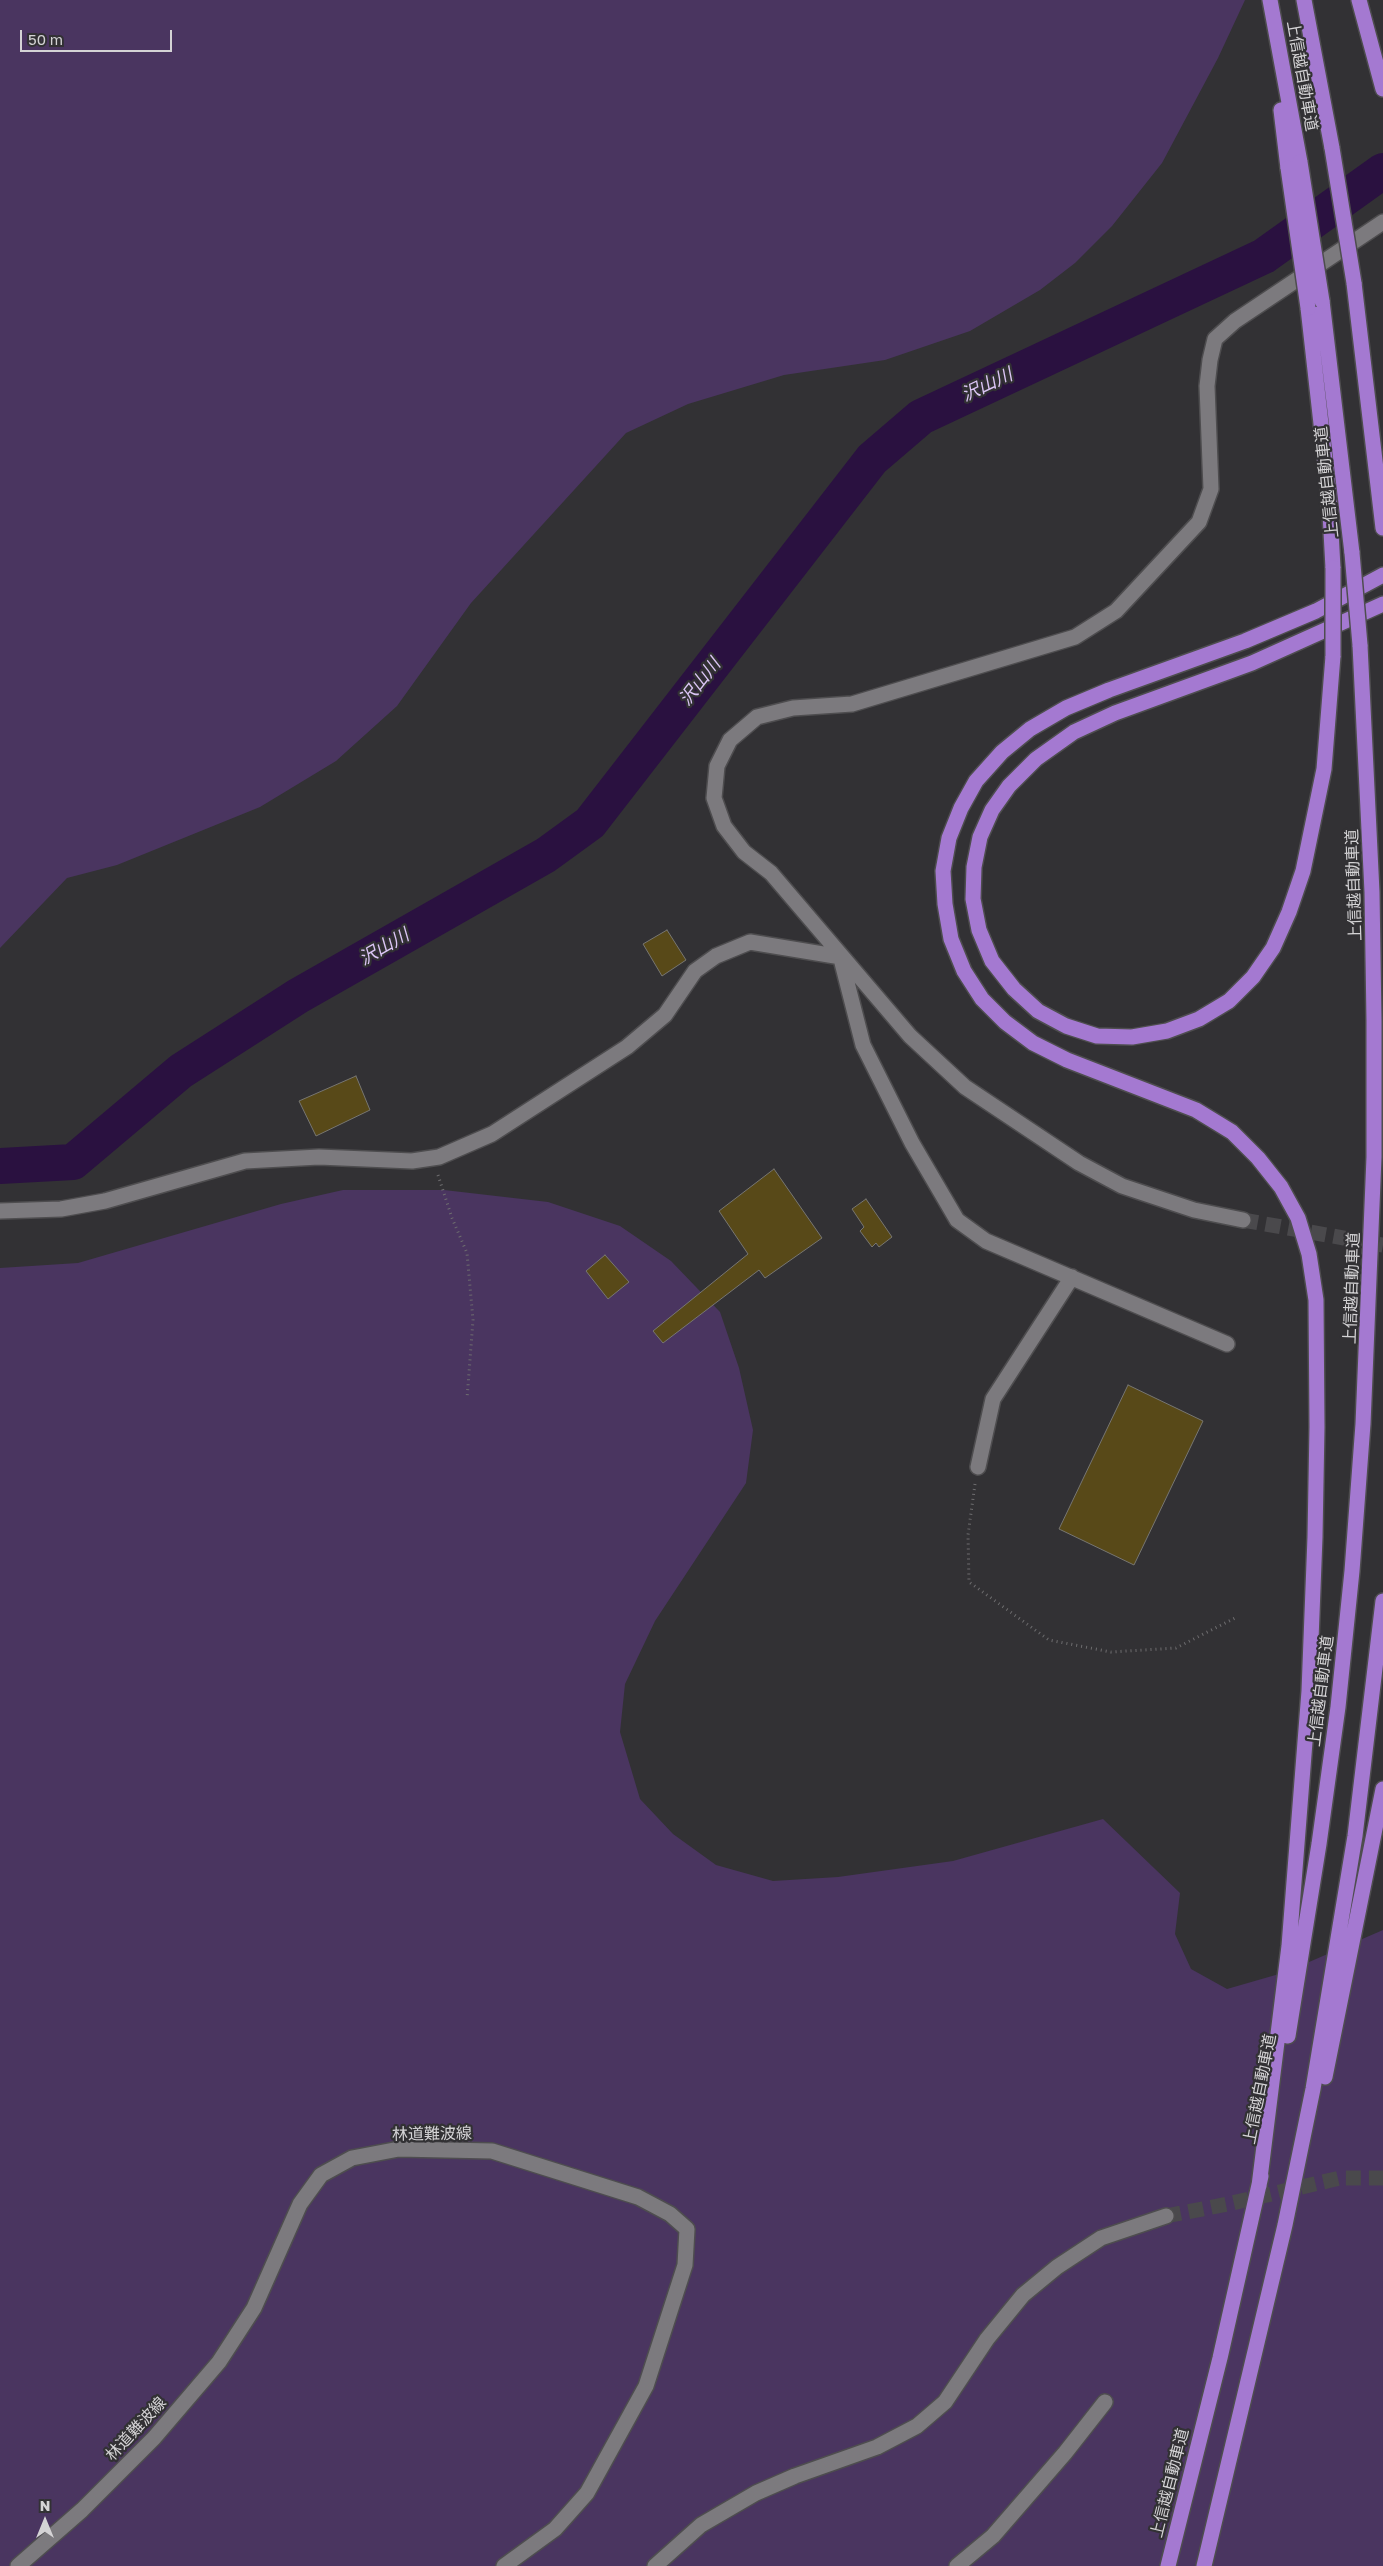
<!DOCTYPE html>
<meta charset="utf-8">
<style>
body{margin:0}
#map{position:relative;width:1383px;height:2566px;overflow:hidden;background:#323134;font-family:"Golos Text",sans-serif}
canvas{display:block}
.north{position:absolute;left:20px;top:2496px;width:50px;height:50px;-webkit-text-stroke:4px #323134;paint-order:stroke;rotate:0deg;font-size:14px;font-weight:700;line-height:20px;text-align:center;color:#d4d3d5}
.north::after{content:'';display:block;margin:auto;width:18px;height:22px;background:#d4d3d5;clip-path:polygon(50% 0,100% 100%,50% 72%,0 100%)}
.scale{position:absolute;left:20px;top:30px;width:152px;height:22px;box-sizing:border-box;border:2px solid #d4d3d5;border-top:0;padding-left:6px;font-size:15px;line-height:18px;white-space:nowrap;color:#d4d3d5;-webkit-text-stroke:4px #323134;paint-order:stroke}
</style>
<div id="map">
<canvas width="1383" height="2566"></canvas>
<div class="north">N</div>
<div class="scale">50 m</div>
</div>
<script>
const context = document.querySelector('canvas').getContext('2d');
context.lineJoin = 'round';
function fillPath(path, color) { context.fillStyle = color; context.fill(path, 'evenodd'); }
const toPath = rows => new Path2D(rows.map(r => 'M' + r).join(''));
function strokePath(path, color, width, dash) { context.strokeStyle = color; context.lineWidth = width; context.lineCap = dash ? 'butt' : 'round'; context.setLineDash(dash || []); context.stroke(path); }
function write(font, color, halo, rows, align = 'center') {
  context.font = font + ' "Golos Text","Noto Sans JP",sans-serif'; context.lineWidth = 4.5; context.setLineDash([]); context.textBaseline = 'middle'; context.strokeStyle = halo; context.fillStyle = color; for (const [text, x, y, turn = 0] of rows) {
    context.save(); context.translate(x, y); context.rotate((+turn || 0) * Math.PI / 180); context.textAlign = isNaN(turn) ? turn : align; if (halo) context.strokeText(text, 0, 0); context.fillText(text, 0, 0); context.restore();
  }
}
fillPath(toPath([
 [0,0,1245,0,1218,58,1162,163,1112,226,1075,263,1040,290,970,331,885,360,784,375,688,404,626,433,471,603,397,706,336,761,260,807,117,865,67,878,0,948],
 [343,1190,444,1190,548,1202,620,1226,671,1261,720,1312,739,1368,753,1430,746,1483,655,1621,625,1684,620,1732,640,1799,673,1834,716,1865,773,1881,838,1877,953,1861,1103,1819,1180,1893,1175,1934,1191,1969,1227,1989,1286,1972,1383,1930,1383,2566,0,2566,0,1268,78,1263,281,1204]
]), '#4a3560');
strokePath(toPath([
 [0,1166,73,1162,181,1071,298,996,546,855,590,823,872,459,921,417,1264,256,1383,171]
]), '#2a1140', 36);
const building = toPath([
 [667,930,686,960,662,976,643,944,667,930],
 [356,1076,370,1110,316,1136,299,1101,356,1076],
 [774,1169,822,1238,765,1278,759,1270,663,1343,653,1331,748,1254,719,1211,774,1169],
 [866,1199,892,1237,879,1247,876,1243,872,1247,860,1231,864,1227,852,1209,866,1199],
 [605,1255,629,1282,608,1299,586,1271,605,1255],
 [1128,1385,1203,1421,1134,1565,1059,1529,1128,1385]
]);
fillPath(building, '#584918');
strokePath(building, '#777672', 1);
strokePath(toPath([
 [1243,1220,1383,1245],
 [1166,2216,1228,2204,1340,2178,1383,2178]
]), '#4a494c', 15, [15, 8]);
const minor = toPath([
 [841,959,863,1045,912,1143,957,1220,986,1241,1227,1344],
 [0,1211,61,1209,105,1201,245,1161,319,1157,412,1161,439,1157,492,1134,627,1047,665,1015,695,971,716,956,750,942,841,957],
 [1243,1220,1194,1210,1122,1186,1079,1163,965,1087,910,1036,771,873,744,852,724,826,714,798,717,766,730,740,757,717,793,708,852,704,1075,637,1116,611,1199,522,1211,489,1207,386,1210,360,1215,339,1235,321,1383,222],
 [978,1467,993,1399,1072,1277],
 [18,2566,82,2510,154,2438,219,2362,254,2308,300,2204,321,2175,352,2158,399,2149,492,2151,638,2197,670,2214,687,2229,685,2265,646,2386,587,2493,555,2529,504,2566],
 [655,2566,701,2525,756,2493,795,2476,877,2447,917,2426,945,2402,987,2339,1023,2295,1057,2267,1101,2238,1166,2216],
 [957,2566,993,2536,1065,2453,1105,2402]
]);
const highway = toPath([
 [1270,0,1300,162],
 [1304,0,1332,148],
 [1359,0,1383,89],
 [1281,110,1288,168],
 [1354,283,1383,528],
 [1322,301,1352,553],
 [1308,308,1329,495,1333,568],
 [1333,656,1324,769,1303,871,1289,912,1273,948,1253,977,1229,1001,1199,1019,1167,1031,1132,1037,1097,1036,1066,1026,1038,1011,1014,989,992,961,979,930,973,899,974,867,980,837,992,810,1009,786,1036,759,1074,732,1115,713,1252,663,1383,604],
 [1288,2036,1319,1844,1338,1707,1352,1571,1363,1424,1374,1157,1374,1021,1372,892,1360,645],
 [1325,2077,1383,1789],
 [1259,2186,1289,1946,1309,1691,1315,1537,1317,1427,1316,1300,1309,1254,1298,1218,1281,1187,1258,1158,1232,1132,1196,1110,1067,1060,1033,1043,1005,1022,982,999,964,971,951,939,945,904,943,871,949,838,961,808,976,781,1002,752,1030,729,1066,708,1109,690,1245,641,1316,611,1383,575],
 [1168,2566,1220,2358,1261,2176],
 [1204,2566,1285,2225,1313,2089,1355,1836,1383,1601]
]);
strokePath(minor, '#4e4d4f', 18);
strokePath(highway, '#4e4d4f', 18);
strokePath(toPath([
 [438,1175,452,1218,467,1253,473,1320,467,1399],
 [975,1484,968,1535,969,1582,1049,1640,1111,1652,1176,1648,1235,1618]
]), '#6e6d6f', 3, [1, 4]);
strokePath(minor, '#7c7a7e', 15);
strokePath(highway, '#a479d1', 15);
const highwayBridge = toPath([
 [1332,148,1354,283],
 [1300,162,1322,301],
 [1288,168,1308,308],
 [1352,553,1360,645],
 [1333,568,1333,656]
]);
strokePath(highwayBridge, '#4e4d4f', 18, []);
strokePath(highwayBridge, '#a479d1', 15);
write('16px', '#d4d3d5', '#323134', [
 ["上信越自動車道",1302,76,80],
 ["上信越自動車道",1327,482,-96],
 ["上信越自動車道",1354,885,-92],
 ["上信越自動車道",1352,1288,-88],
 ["上信越自動車道",1321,1691,-83],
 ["上信越自動車道",1260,2089,-79],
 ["林道難波線",432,2134,-1],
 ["林道難波線",136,2429,-47],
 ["上信越自動車道",1170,2483,-76]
]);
write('italic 18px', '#dbc5f5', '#323134', [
 ["沢山川",987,385,-25],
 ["沢山川",700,682,-52],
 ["沢山川",384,947,-30]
]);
</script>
